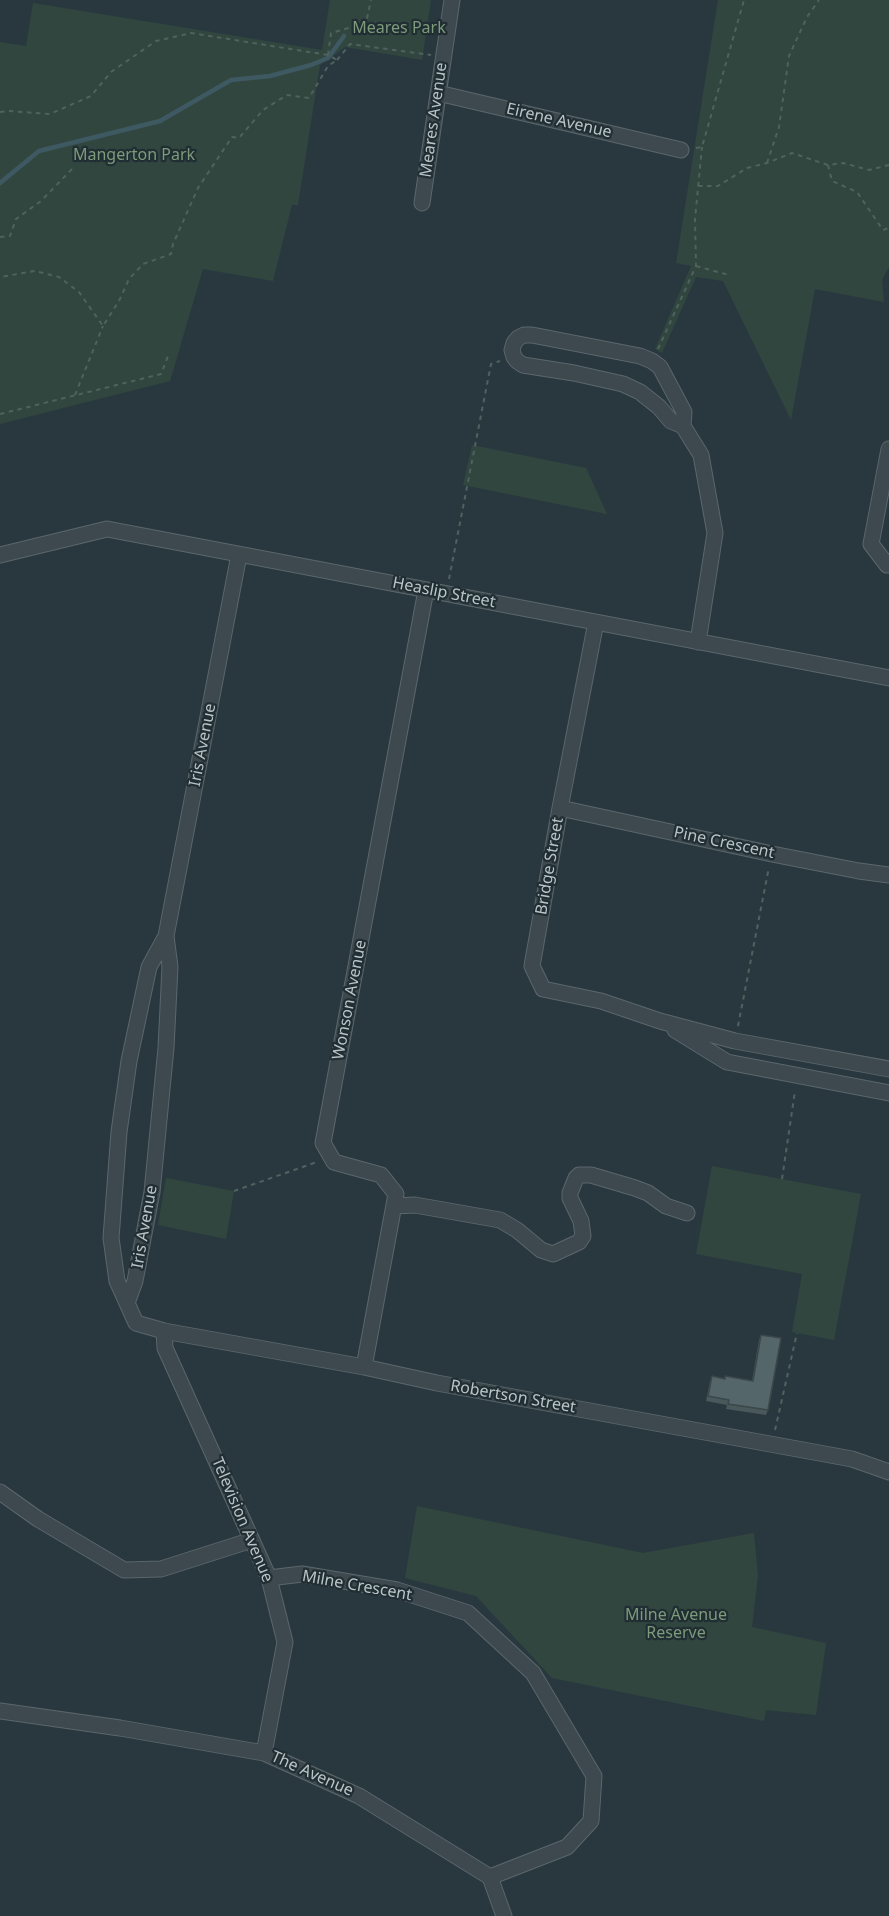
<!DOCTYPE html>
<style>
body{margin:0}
canvas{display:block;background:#29383e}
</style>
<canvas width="889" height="1916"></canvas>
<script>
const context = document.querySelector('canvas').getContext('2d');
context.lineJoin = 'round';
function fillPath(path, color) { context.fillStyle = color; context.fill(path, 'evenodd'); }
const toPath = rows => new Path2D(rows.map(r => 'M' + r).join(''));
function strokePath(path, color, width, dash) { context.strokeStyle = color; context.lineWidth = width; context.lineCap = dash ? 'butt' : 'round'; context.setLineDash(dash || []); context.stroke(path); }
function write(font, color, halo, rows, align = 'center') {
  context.font = font + ' "Noto Sans",sans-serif'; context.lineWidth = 4.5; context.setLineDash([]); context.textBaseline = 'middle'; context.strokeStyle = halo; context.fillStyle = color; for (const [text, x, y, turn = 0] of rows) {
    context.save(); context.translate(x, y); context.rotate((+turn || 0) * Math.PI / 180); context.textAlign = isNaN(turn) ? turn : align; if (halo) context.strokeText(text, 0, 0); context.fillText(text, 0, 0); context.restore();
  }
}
fillPath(toPath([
 [330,0,431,0,422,60,345,47,320,65,298,205,292,205,273,281,203,269,170,381,0,424,0,42,26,46,33,3,322,50],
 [718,0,889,0,889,267,882,280,884,302,815,289,791,420,723,281,696,277,662,353,655,349,691,266,676,263],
 [472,445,586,468,607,514,463,485],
 [712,1166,861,1194,834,1340,792,1332,802,1274,696,1254],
 [166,1178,234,1191,226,1239,158,1225],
 [417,1506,643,1553,754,1533,758,1576,752,1627,826,1643,816,1715,766,1710,764,1721,552,1678,476,1596,405,1578]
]), '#31463f');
strokePath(toPath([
 [0,183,39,151,160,121,231,80,270,76,311,65,328,58,344,36]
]), '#3f5963', 4.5);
const minor = toPath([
 [438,93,681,150],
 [422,203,452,0],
 [683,426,684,412,660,367,652,361,640,356,532,335,524,335,518,338,514,343,512,350,514,357,517,361,523,365,574,373,623,384,640,392,659,407,671,421,683,426,701,455,715,533,698,642],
 [889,449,871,544,887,565,889,565],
 [0,555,107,529,889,678],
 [239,555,166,936,149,967,129,1061,119,1132,111,1238,117,1281,136,1323,164,1331,364,1367,437,1383,852,1459,889,1472],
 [596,622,560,808,532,966,543,989,601,1001,660,1021,735,1041,889,1069],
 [560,808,772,854,859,871,889,875],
 [675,1030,727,1062,889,1093],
 [394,1206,415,1205,500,1220,517,1230,541,1250,553,1254,579,1242,583,1236,581,1221,570,1198,570,1193,576,1178,579,1175,591,1175,635,1188,648,1193,666,1206,687,1213],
 [127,1303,135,1281,152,1192,166,1048,170,967,166,936],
 [164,1331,165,1348,269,1578,285,1642,264,1753],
 [364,1367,396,1194,381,1175,334,1162,323,1143,426,590],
 [0,1492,38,1519,124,1570,161,1569,252,1540],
 [269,1578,302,1574,397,1590,468,1613,533,1673,594,1776,591,1821,567,1847,490,1877],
 [0,1711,120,1728,264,1753,359,1796,490,1877,504,1916]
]);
strokePath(minor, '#5a676b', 17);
strokePath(toPath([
 [328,55,331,33,366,23,371,0],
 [337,60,350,44,431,55],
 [0,112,9,111,50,114,91,96,111,72,156,41,191,33,328,55,337,60,328,66,309,98,287,95,263,110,239,138,232,137,198,188,173,244,171,254,143,264,129,279,119,301,103,326,79,292,59,277,35,271,0,277],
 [696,148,702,147,744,0],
 [767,163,779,127,789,56,807,17,819,0],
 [828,165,832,181,857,192,883,230,889,228],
 [698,186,718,186,747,168,767,163,792,153,828,165,843,163,869,170,889,165],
 [0,237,10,236,16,219,41,201,74,167],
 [696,266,729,275],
 [658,349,696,266,695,219,702,147],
 [75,395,103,326],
 [0,414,161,374,168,356],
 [449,579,491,364,500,361],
 [738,1026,769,867],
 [782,1179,795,1091],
 [234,1191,317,1162],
 [775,1430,797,1333]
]), '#50625e', 2, [4.5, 4.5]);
strokePath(minor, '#3d494e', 15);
fillPath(toPath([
 [761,1335,768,1410,766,1415,726,1409,727,1405,706,1401,710,1381,712,1376,725,1379,752,1381,759,1340]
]), '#48585b');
const building = toPath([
 [761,1335,781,1338,768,1410,728,1404,729,1400,708,1396,712,1376,725,1379,725,1376,753,1381,761,1335]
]);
fillPath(building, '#54666a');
strokePath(building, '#3b474a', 1.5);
write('16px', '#7d9b7a', '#212e33', [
 ["Meares Park",399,28],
 ["Mangerton Park",134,155],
 ["Milne Avenue",676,1615],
 ["Reserve",676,1633]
]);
write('16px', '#b9c4c8', '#212e33', [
 ["Meares Avenue",434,120,-82],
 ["Eirene Avenue",559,121,13],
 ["Heaslip Street",444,593,11],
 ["Iris Avenue",203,745,-79],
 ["Pine Crescent",724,843,12],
 ["Bridge Street",550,866,-80],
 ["Wonson Avenue",350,1000,-79],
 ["Iris Avenue",145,1227,-80],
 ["Robertson Street",513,1397,10],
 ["Television Avenue",242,1520,67],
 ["Milne Crescent",357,1586,10],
 ["The Avenue",312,1774,24]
]);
</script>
